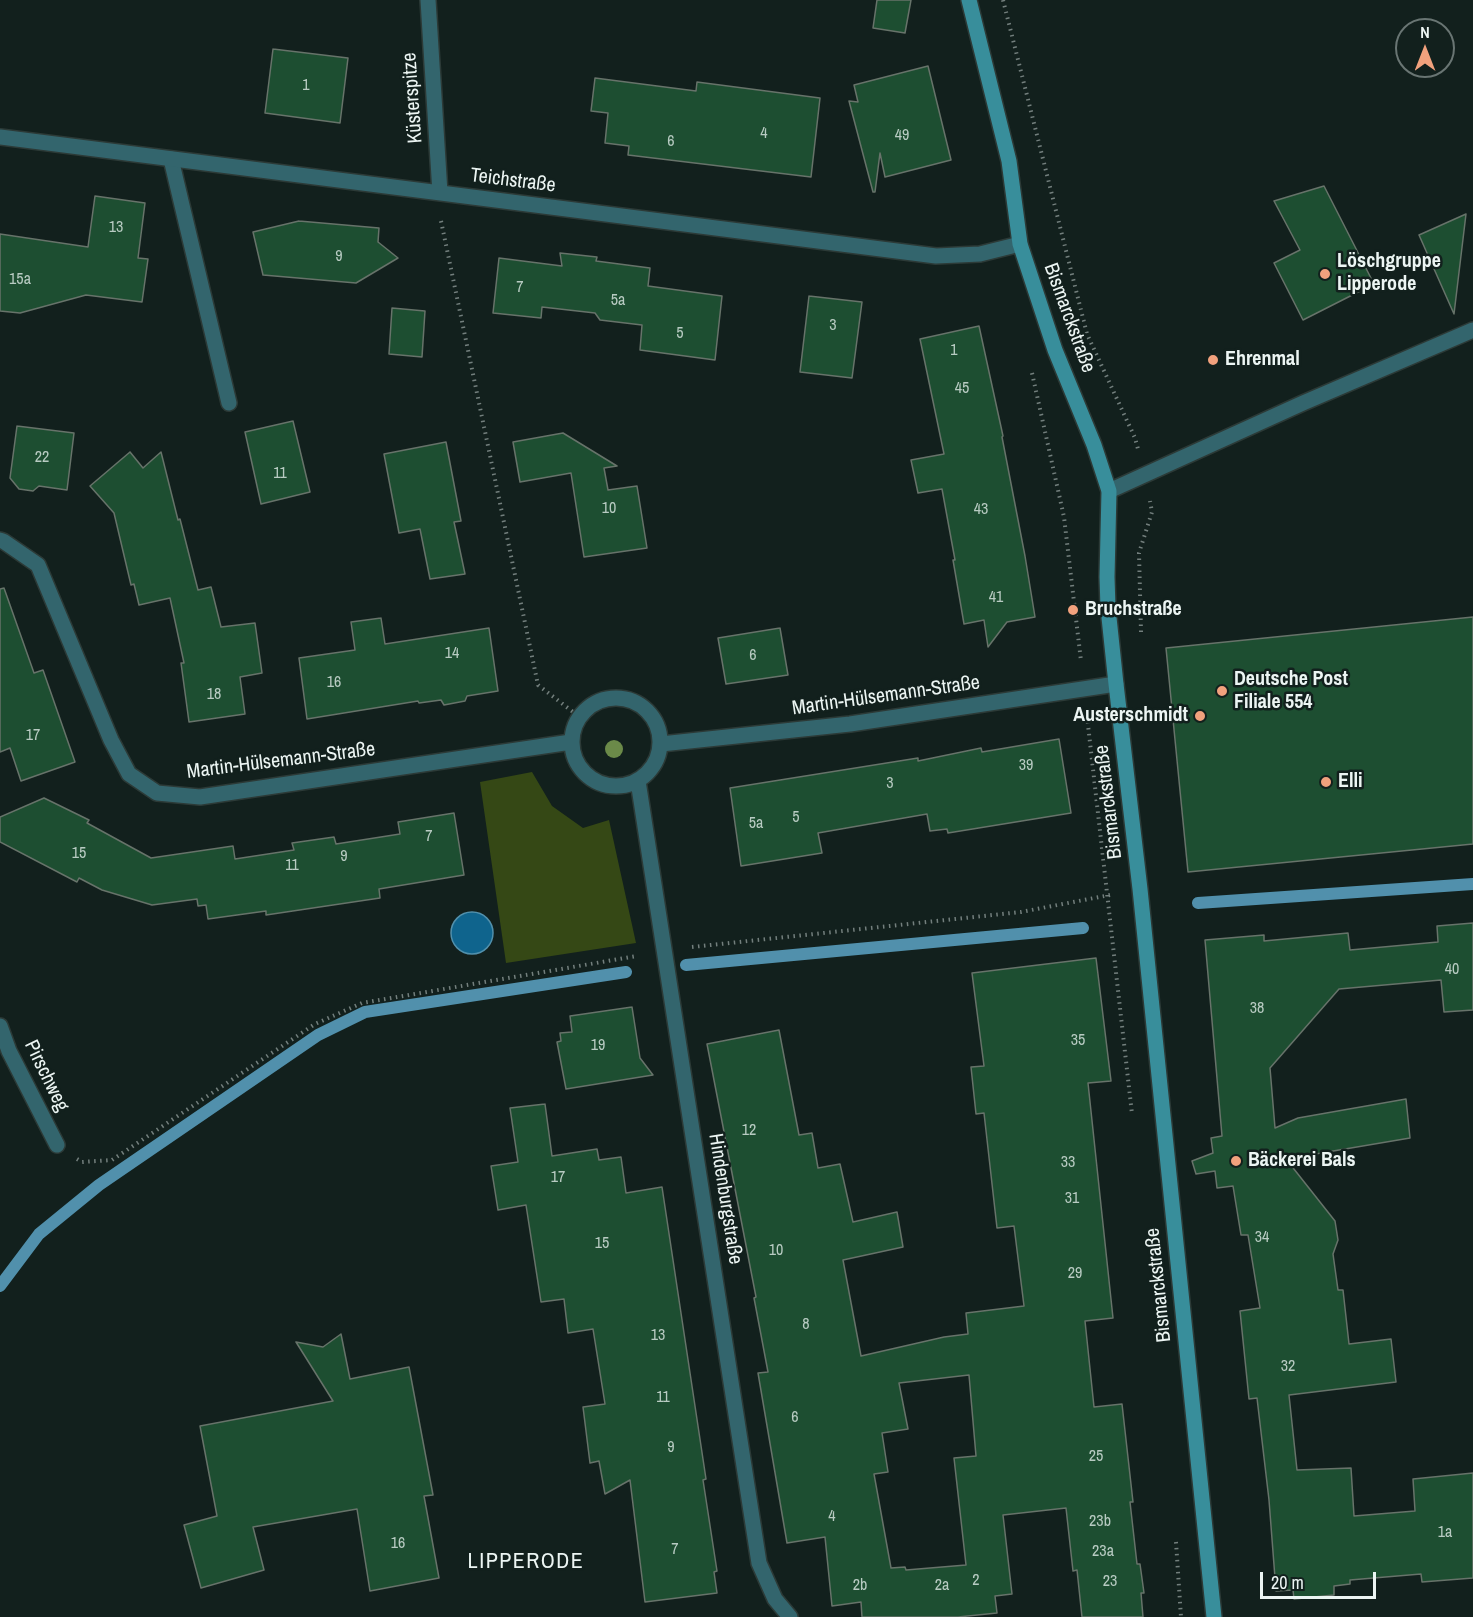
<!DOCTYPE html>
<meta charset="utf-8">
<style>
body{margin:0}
#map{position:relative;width:1473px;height:1617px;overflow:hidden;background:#12201d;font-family:"Archivo Narrow",sans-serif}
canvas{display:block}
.north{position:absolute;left:1395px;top:18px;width:60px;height:60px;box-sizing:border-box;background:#12201d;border:2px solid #697573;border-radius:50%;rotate:0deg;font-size:16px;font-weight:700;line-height:24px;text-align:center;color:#ecf5f3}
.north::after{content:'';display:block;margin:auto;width:21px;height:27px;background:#f1a17d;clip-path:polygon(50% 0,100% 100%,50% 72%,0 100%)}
.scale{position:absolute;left:1260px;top:1572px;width:116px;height:27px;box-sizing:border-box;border:3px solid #ecf5f3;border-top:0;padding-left:8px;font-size:18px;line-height:21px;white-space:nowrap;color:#ecf5f3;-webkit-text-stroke:4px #12201d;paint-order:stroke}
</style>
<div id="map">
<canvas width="1473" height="1617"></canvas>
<div class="north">N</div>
<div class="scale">20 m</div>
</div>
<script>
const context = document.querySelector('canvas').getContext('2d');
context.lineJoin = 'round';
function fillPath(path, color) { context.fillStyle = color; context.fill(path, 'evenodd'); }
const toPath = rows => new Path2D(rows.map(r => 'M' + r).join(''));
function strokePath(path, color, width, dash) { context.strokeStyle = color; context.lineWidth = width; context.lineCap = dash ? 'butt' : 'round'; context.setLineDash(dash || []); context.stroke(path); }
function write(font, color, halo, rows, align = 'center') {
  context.font = font + ' "Archivo Narrow",sans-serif'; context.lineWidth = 5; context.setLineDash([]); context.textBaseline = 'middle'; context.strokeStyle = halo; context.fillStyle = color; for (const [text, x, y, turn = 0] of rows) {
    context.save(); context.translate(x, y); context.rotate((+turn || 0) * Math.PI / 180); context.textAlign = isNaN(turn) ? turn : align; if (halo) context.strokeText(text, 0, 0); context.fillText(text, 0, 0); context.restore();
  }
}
fillPath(toPath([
 [532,772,552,806,583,828,609,820,636,943,506,963,480,782]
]), '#354815');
const water = toPath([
 '451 933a21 21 0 1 1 42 0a21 21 0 1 1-42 0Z'
]);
fillPath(water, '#0f648d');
strokePath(water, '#5190ac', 1.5);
strokePath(toPath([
 [1198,903,1473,884],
 [686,965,1083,928],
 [0,1286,39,1234,99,1185,318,1035,365,1012,626,972]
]), '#5190ac', 12);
const building = toPath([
 [877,0,911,0,905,33,873,28,877,0],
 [273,49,348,58,340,123,265,113,273,49],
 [928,66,951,160,885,177,880,153,875,192,873,192,849,101,858,102,854,85,928,66],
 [595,78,696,91,697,82,820,98,811,177,628,155,629,146,605,143,608,113,591,111,595,78],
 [1324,186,1374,284,1303,320,1274,263,1300,250,1274,201,1324,186],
 [95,196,145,203,138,258,148,259,142,302,86,295,20,313,0,311,0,234,88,247,95,196],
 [1466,214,1454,314,1419,235,1466,214],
 [299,221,379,228,378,242,398,258,356,283,263,275,253,232,299,221],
 [560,253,597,257,596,261,650,268,648,286,722,296,715,360,640,350,642,325,600,320,595,313,542,307,541,318,493,313,499,258,562,266,560,253],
 [809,296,862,302,852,378,800,372,809,296],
 [392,308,425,311,422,357,389,354,392,308],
 [979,326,1003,436,1002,437,1025,556,1035,617,1007,622,988,647,984,620,964,624,953,560,955,560,942,489,918,493,911,460,944,454,920,339,979,326],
 [293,421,310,492,261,504,245,432,293,421],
 [17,426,74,433,67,490,39,486,33,491,19,489,10,478,17,426],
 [563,433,617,466,604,468,608,490,637,486,647,548,584,557,571,473,520,482,513,442,563,433],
 [446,442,461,521,454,522,465,574,430,579,420,529,399,533,384,454,446,442],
 [130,452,143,468,161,452,178,520,180,519,198,590,211,587,221,627,255,623,262,673,240,677,245,714,189,722,181,663,184,663,170,598,139,605,134,584,131,585,114,513,90,486,130,452],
 [4,588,34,673,43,670,75,762,21,781,10,748,0,752,0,589,4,588],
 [1473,617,1473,844,1188,872,1166,648,1473,617],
 [381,618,385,644,489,628,498,691,467,696,465,701,444,705,441,700,419,703,418,701,307,719,299,658,355,650,351,622,381,618],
 [780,628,788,675,726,684,718,638,780,628],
 [1059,739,1071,813,948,833,947,829,930,831,927,814,818,833,822,853,741,866,730,788,918,758,918,761,981,748,982,752,1059,739],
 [44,798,89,820,87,823,151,858,233,846,235,859,294,850,292,843,334,837,336,844,400,834,398,822,454,813,464,875,379,889,380,898,266,915,266,911,208,919,206,905,198,906,197,899,152,905,102,890,79,878,77,882,0,842,0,817,44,798],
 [1473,923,1473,1010,1444,1012,1441,980,1339,989,1270,1068,1275,1128,1298,1118,1406,1099,1410,1138,1286,1159,1335,1221,1338,1240,1333,1254,1338,1290,1343,1290,1349,1344,1391,1339,1396,1382,1289,1395,1297,1470,1351,1468,1354,1516,1415,1511,1413,1479,1473,1473,1473,1578,1422,1582,1421,1574,1350,1580,1350,1584,1334,1586,1334,1595,1294,1599,1293,1590,1276,1591,1269,1500,1257,1398,1249,1399,1240,1311,1260,1308,1248,1235,1241,1235,1233,1186,1217,1188,1215,1171,1196,1174,1192,1161,1213,1153,1211,1138,1222,1136,1205,940,1264,935,1264,941,1348,933,1350,950,1438,942,1437,926,1473,923],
 [1096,958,1111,1081,1088,1083,1113,1318,1085,1321,1094,1407,1122,1404,1133,1502,1130,1502,1137,1564,1140,1564,1144,1593,1141,1593,1143,1617,1082,1617,1077,1570,1073,1571,1066,1508,1003,1515,1012,1594,995,1596,997,1613,958,1617,862,1617,861,1602,832,1606,825,1537,787,1543,758,1373,768,1372,754,1298,756,1297,707,1044,779,1030,799,1135,812,1133,818,1168,840,1164,853,1222,897,1212,903,1247,843,1260,861,1356,944,1337,968,1334,966,1313,1024,1306,1014,1226,997,1228,984,1113,976,1114,971,1067,984,1066,972,973,1096,958],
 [969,1375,976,1456,954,1458,966,1565,906,1570,905,1567,891,1568,874,1474,888,1472,882,1433,908,1429,899,1383,969,1375],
 [632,1007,640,1058,653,1075,566,1089,557,1042,561,1041,560,1033,572,1032,570,1016,632,1007],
 [545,1104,552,1156,597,1149,599,1160,621,1157,626,1193,662,1187,706,1479,703,1480,717,1571,714,1572,717,1593,645,1602,630,1480,605,1494,599,1461,590,1463,583,1407,605,1404,593,1329,568,1333,564,1299,541,1302,526,1205,498,1210,491,1166,518,1162,510,1108,545,1104],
 [341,1334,350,1379,409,1367,433,1495,424,1496,439,1578,370,1591,357,1509,253,1527,264,1570,201,1588,184,1525,217,1516,200,1426,333,1401,296,1342,323,1347,341,1334]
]);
fillPath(building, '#1d4e31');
strokePath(building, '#67736a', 1.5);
const service = toPath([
 [171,159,229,403],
 [0,1026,9,1051,57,1145]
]);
const minor = toPath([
 [428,0,440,193],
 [0,137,936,256,980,254,1020,244],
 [1109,491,1303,403,1473,330],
 [0,540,3,541,38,565,111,740,129,774,157,793,200,797,571,742],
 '572 742a44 44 0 1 1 88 0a44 44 0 1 1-88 0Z',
 [661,744,850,724,1116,684],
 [638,781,759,1563,775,1599,790,1617]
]);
const secondary = toPath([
 [969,0,1009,161,1020,244,1055,350,1094,445,1109,491,1107,577,1108,608,1116,684,1140,889,1214,1617]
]);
strokePath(service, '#2c3a37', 18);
strokePath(minor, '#2c3a37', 18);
strokePath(secondary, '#2c3a37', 18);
strokePath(toPath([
 [1003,0,1087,334,1135,438,1138,449],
 [441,221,538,685,577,715],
 [1032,373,1064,517,1081,661],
 [1141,632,1139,553,1152,512,1150,501],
 [1087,716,1132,1114],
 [692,947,1021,912,1110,895],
 [77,1159,82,1162,112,1160,315,1024,362,1003,637,956],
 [1176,1542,1181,1617]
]), '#737f7d', 4, [1.5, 4.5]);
strokePath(service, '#33656d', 15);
strokePath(minor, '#33656d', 15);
strokePath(secondary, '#388e9b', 15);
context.fillStyle = '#6b8a49';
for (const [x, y] of [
 [614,749]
]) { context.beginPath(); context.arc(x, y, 9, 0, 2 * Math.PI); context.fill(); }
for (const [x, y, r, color] of [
 [1325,274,6,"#f1a17d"],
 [1213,360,6,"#f1a17d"],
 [1073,610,6,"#f1a17d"],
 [1222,691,6,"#f1a17d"],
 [1200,716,6,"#f1a17d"],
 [1326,782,6,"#f1a17d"],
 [1236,1161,6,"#f1a17d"]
]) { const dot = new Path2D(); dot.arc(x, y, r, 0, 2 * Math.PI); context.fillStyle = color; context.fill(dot); strokePath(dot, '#12201d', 2); }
write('16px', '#b8cbc2', null, [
 ["1",306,86],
 ["4",764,134],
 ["49",902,136],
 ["6",671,142],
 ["13",116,228],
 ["9",339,257],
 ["15a",20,280],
 ["7",520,288],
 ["5a",618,301],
 ["3",833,326],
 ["5",680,334],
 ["1",954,351],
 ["45",962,389],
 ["22",42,458],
 ["11",280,474],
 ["10",609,509],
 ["43",981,510],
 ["41",996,598],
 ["14",452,654],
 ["6",753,656],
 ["16",334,683],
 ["18",214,695],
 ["17",33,736],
 ["39",1026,766],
 ["3",890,784],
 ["5",796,818],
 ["5a",756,824],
 ["7",429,837],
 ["15",79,854],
 ["9",344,857],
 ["11",292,866],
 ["40",1452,970],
 ["38",1257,1009],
 ["35",1078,1041],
 ["19",598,1046],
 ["12",749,1131],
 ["33",1068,1163],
 ["17",558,1178],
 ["31",1072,1199],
 ["34",1262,1238],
 ["15",602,1244],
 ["10",776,1251],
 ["29",1075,1274],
 ["8",806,1325],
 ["13",658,1336],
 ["32",1288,1367],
 ["11",663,1398],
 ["6",795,1418],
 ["9",671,1448],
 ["25",1096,1457],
 ["4",832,1517],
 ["23b",1100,1522],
 ["1a",1445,1533],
 ["16",398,1544],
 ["7",675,1550],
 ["23a",1103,1552],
 ["2",976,1581],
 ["23",1110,1582],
 ["2b",860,1586],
 ["2a",942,1586]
]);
write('20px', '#ecf5f3', '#12201d', [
 ["Küsterspitze",413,98,-94],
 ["Teichstraße",513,181,7],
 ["Bismarckstraße",1069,318,70],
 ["Martin-Hülsemann-Straße",886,696,-8],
 ["Martin-Hülsemann-Straße",281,761,-7],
 ["Bismarckstraße",1109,802,-97],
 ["Pirschweg",46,1076,64],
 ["Hindenburgstraße",725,1199,81],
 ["Bismarckstraße",1159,1285,-96]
]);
write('bold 20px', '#ecf5f3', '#12201d', [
 ["Löschgruppe",1337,262],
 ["Lipperode",1337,285],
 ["Ehrenmal",1225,360],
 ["Bruchstraße",1085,610],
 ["Deutsche Post",1234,680],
 ["Filiale 554",1234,703],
 ["Austerschmidt",1188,716,"right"],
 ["Elli",1338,782],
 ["Bäckerei Bals",1248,1161]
], 'left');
context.letterSpacing = '1.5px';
write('22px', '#ecf5f3', '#12201d', [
 ["LIPPERODE",526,1562]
]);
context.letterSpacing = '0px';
</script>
